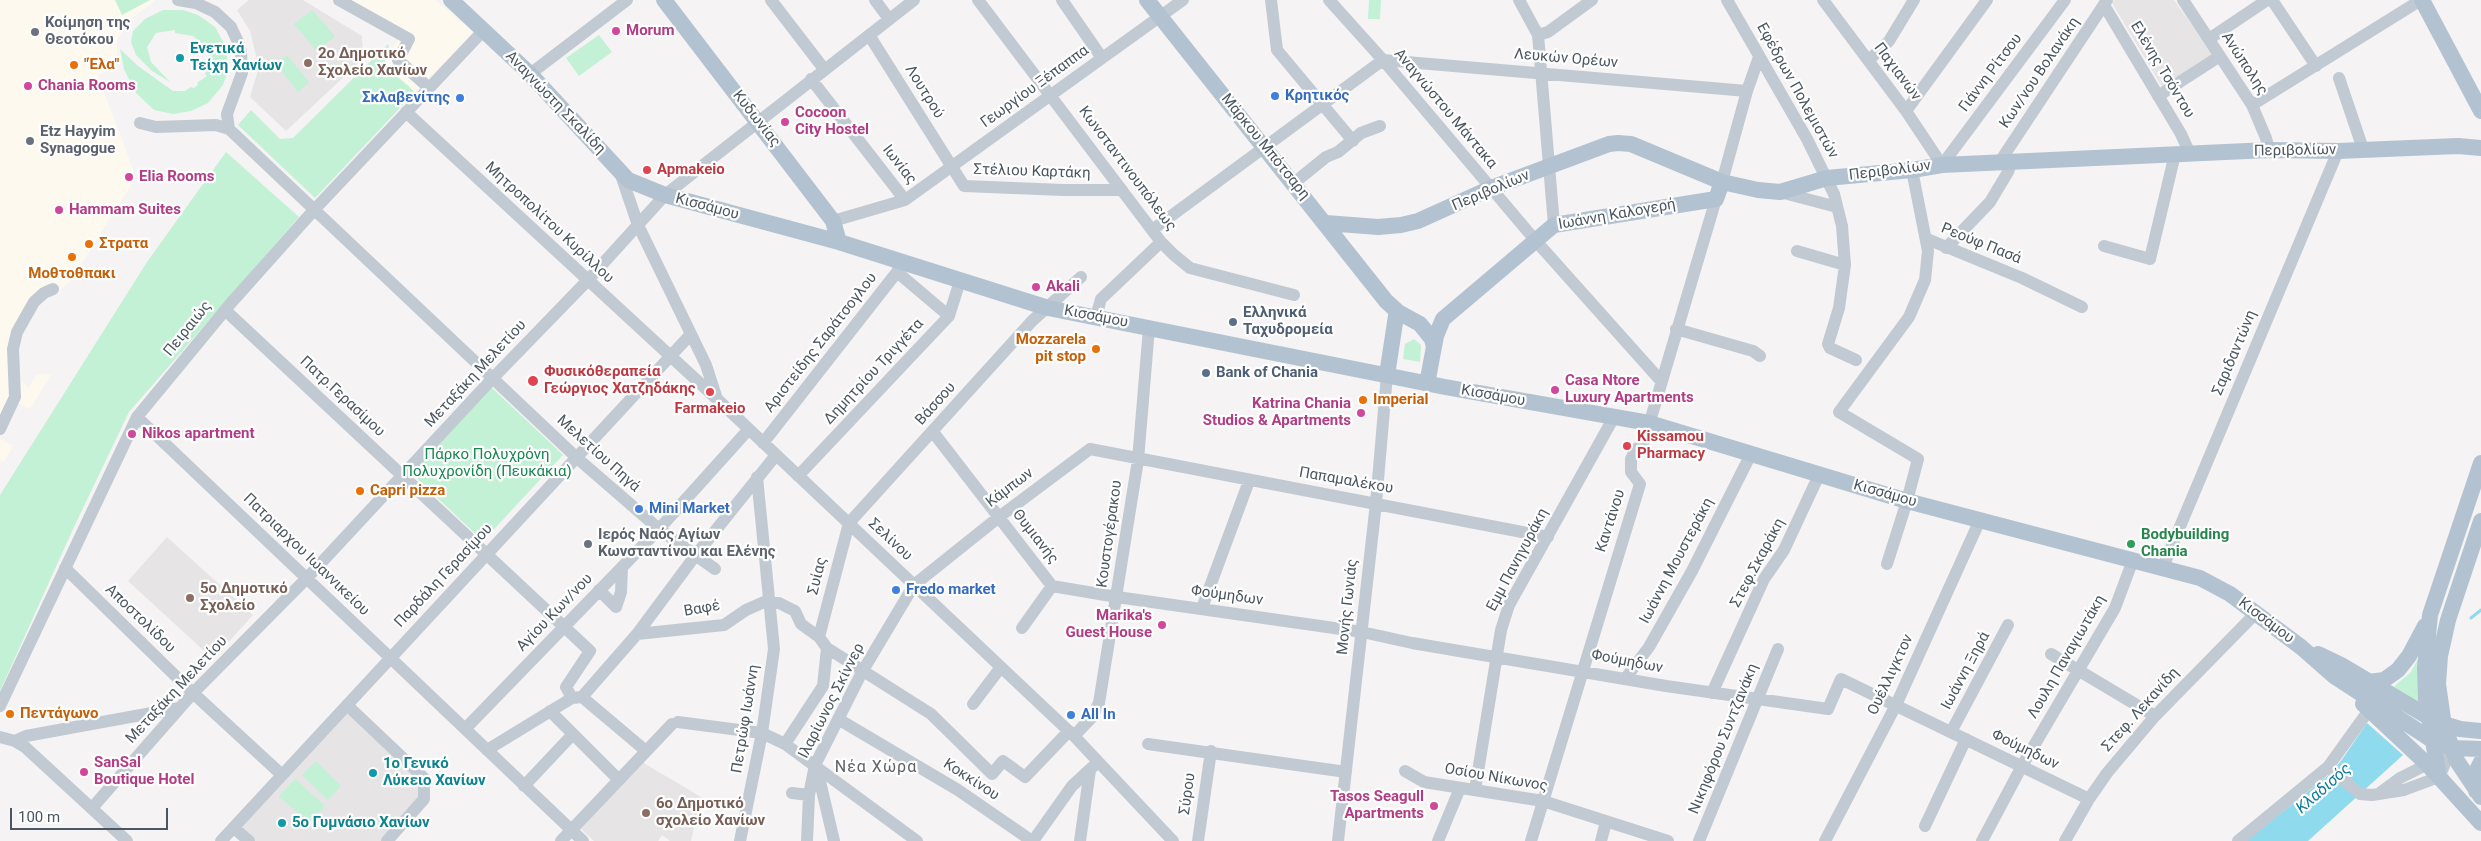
<!DOCTYPE html>
<meta charset="utf-8">
<style>
body{margin:0}
#map{position:relative;width:2481px;height:841px;overflow:hidden;background:#f5f3f3;font-family:Roboto,sans-serif}
canvas{display:block}
.scale{position:absolute;left:10px;top:808px;width:158px;height:22px;box-sizing:border-box;border:2px solid #4a5661;border-top:0;padding-left:6px;font-size:15px;line-height:18px;white-space:nowrap;color:#4a5661;-webkit-text-stroke:4px #fff;paint-order:stroke}
</style>
<div id="map">
<canvas width="2481" height="841"></canvas>
<div class="scale">100 m</div>
</div>
<script>
const context = document.querySelector('canvas').getContext('2d');
context.lineJoin = 'round';
function fillPath(path, color) { context.fillStyle = color; context.fill(path, 'evenodd'); }
const toPath = rows => new Path2D(rows.map(r => 'M' + r).join(''));
function strokePath(path, color, width, dash) { context.strokeStyle = color; context.lineWidth = width; context.lineCap = dash ? 'butt' : 'round'; context.setLineDash(dash || []); context.stroke(path); }
function write(font, color, halo, rows, align = 'center') {
  context.font = font + ' Roboto,sans-serif'; context.lineWidth = 4.5; context.setLineDash([]); context.textBaseline = 'middle'; context.strokeStyle = halo; context.fillStyle = color; for (const [text, x, y, turn = 0] of rows) {
    context.save(); context.translate(x, y); context.rotate((+turn || 0) * Math.PI / 180); context.textAlign = isNaN(turn) ? turn : align; if (halo) context.strokeText(text, 0, 0); context.fillText(text, 0, 0); context.restore();
  }
}
fillPath(toPath([
 [0,0,156,0,125,24,117,41,117,63,98,76,136,177,71,281,40,305,22,329,17,346,19,378,28,388,37,374,52,374,30,409,12,401,0,420],
 [332,0,435,0,473,32,415,92,383,64,399,38],
 [0,439,13,446,4,462,0,460]
]), '#fdf9ef');
fillPath(toPath([
 [249,0,303,0,362,36,363,59,286,131,250,97,259,67,250,31,237,10],
 [2114,0,2174,0,2213,55,2162,87,2112,3],
 [167,537,253,615,213,659,128,581],
 [344,714,349,714,418,779,418,799,381,841,255,841,240,827],
 [642,762,701,797,691,841,670,841,662,835,658,841,594,841,581,829]
]), '#e6e4e5');
fillPath(toPath([
 [115,0,150,0,122,15],
 [1369,0,1381,0,1380,19,1368,19],
 [163,10,183,10,198,15,215,27,226,47,228,70,223,85,208,103,191,111,173,114,154,110,135,92,124,69,120,49,138,66,173,91,185,91,191,87,194,88,198,85,197,83,207,76,205,74,211,59,206,47,193,36,175,33,175,30,156,33,147,47,151,62,170,82,152,71,136,55,131,42,133,31,145,19],
 [312,10,335,36,317,51,294,24],
 [599,35,612,52,579,76,566,58],
 [388,44,389,49,383,68,388,74,391,71,415,92,315,198,238,125,251,110,280,139,293,138],
 [287,55,309,82,298,92,276,64],
 [226,152,299,217,129,412,73,529,0,691,0,495,147,262],
 [1414,339,1421,345,1420,362,1403,359,1405,344],
 [490,386,563,455,483,541,410,472],
 [2419,657,2421,657,2418,705,2391,689,2411,672],
 [316,761,341,786,328,800,302,775],
 [295,779,325,806,309,823,279,796]
]), '#c3f1d5');
fillPath(toPath([
 [2367,723,2403,755,2308,841,2246,841,2330,774,2341,761]
]), '#90daee');
strokePath(toPath([
 [2471,618,2481,610]
]), '#90daee', 3);
strokePath(toPath([
 [178,0,196,3,215,12,231,27,238,42,241,52,242,73,227,114,229,129],
 [339,0,409,39,398,60,428,87],
 [771,0,824,69],
 [875,0,889,19],
 [978,0,1161,242,1174,255,1190,268,1294,295],
 [1062,0,1102,58],
 [1271,0,1277,50,1353,141],
 [1329,0,1383,60,1535,240,1661,381],
 [1519,0,1538,35,1554,225],
 [1727,0,1807,139,1834,194,1842,226,1845,265,1839,308,1828,344,1830,348,1856,360],
 [1823,0,1906,111,1942,165,2065,0],
 [2183,0,2252,105,2266,138,2269,150],
 [2272,0,2316,66],
 [2104,5,2181,134,2190,154],
 [869,35,964,186,1063,190,1122,190],
 [1538,35,1548,32,1592,0],
 [2209,39,2267,0],
 [1383,60,1747,91],
 [1869,60,1889,41,1914,0],
 [530,74,627,0],
 [2339,78,2363,149],
 [811,79,905,200],
 [2158,96,2220,56],
 [2252,105,2421,0],
 [1906,111,1987,0],
 [406,112,717,399,1074,736,1173,841],
 [140,123,156,127,216,125,229,129,577,458,659,529,715,569],
 [1999,163,2107,0],
 [620,172,638,225,706,365,717,399],
 [1722,182,1747,91,1759,57],
 [1294,183,1326,157,1338,152,1361,133,1380,126],
 [1780,192,1837,207],
 [833,221,905,200,1183,0],
 [1152,230,1383,60],
 [1927,239,2022,278,2082,307],
 [2104,246,2150,259,2175,154],
 [1946,248,1990,202,2008,172,2011,163],
 [1797,251,1845,265],
 [897,272,949,316],
 [225,310,590,651,566,687,572,698],
 [1096,317,1101,299,1161,242],
 [1676,329,1753,351,1760,356],
 [137,417,583,841],
 [0,429,15,397,13,349,17,332,34,302,44,293,53,289],
 [933,432,1052,586,1117,597,1362,632,1412,643,1666,686,1828,709,1841,679,2089,799],
 [763,443,897,272,901,262],
 [798,476,949,316,960,281],
 [1887,564,1907,501,1918,459,1839,412,1909,317,1925,280,1928,251,1912,170],
 [2163,567,2338,151],
 [65,568,193,693,282,775],
 [599,590,616,607,621,592,622,567],
 [1202,608,1249,481],
 [1022,628,1052,586],
 [637,634,724,625,746,610,764,602,779,603,795,611,801,624,819,637,827,648,931,714,992,774,1003,761,1025,777,1069,731],
 [819,637,849,523,1032,321,1081,277],
 [2051,654,2155,716],
 [1625,679,1649,647,1692,571,1751,454],
 [1712,693,1764,579,1784,550,1819,475],
 [582,697,646,751],
 [973,704,1001,667],
 [347,705,424,778,424,799,387,841],
 [0,706,137,417,231,303,314,210,484,30],
 [550,711,618,779],
 [838,719,958,790,1032,841],
 [678,722,762,733,785,744,917,841],
 [465,729,659,529,749,429],
 [1951,732,2008,625],
 [1074,736,1092,717,1099,703,1138,460,1149,328],
 [0,737,15,741,25,747,127,841],
 [15,741,26,736,179,708],
 [785,744,823,686,827,648],
 [1148,744,1346,772],
 [487,750,572,698,582,697,637,634,695,556,776,455],
 [2328,767,2360,794,2372,795,2404,790,2439,777,2452,748],
 [817,769,834,841],
 [1405,771,1424,782,1543,801,1668,841],
 [524,786,573,734],
 [1475,790,1501,630,1509,605,1614,417],
 [2381,792,2400,778,2434,761],
 [792,793,809,795],
 [92,808,193,693,307,578,492,379,588,280,665,195,914,0],
 [1925,826,1966,739],
 [234,828,249,841],
 [221,841,691,334],
 [561,841,672,724],
 [740,841,762,733,774,649,757,477],
 [807,841,809,795,815,765,862,672,914,585,999,517,1090,449,1548,537],
 [1033,841,1072,786,1098,762],
 [1080,841,1090,770],
 [1198,841,1211,751],
 [1338,841,1376,503,1387,375],
 [1438,841,1460,788],
 [1531,841,1640,484,1631,472,1631,459,1636,449,1643,445,1716,199],
 [1601,841,1606,822],
 [1699,841,1778,649],
 [1825,841,1896,705,1980,520],
 [1982,841,2022,766,2115,608,2133,560],
 [2065,841,2089,799,2107,773,2155,716,2256,613],
 [2238,841,2328,767,2369,710]
]), '#c1cad2', 12);
strokePath(toPath([
 [451,0,530,74,628,180,665,195,839,242,1048,308,1445,387,1649,423,1907,501,2200,578,2230,594,2301,647,2334,676,2432,740,2452,748,2481,749],
 [664,0,833,221,839,242],
 [1147,0,1386,301,1398,312,1420,324,1432,339,1434,347],
 [2422,0,2481,111],
 [1326,223,1378,227,1401,225,1418,221,1491,188,1609,144,1618,143,1631,144,1722,182,1758,190,1780,192,1827,178,1912,170,1942,165,2269,150,2338,151,2458,146,2481,148],
 [1387,375,1396,316],
 [1427,384,1436,336,1443,319,1554,225,1716,199,1722,182],
 [2481,521,2448,620,2440,656,2438,684,2444,726,2457,761,2481,797],
 [2318,654,2341,665,2437,722,2460,729,2481,731],
 [2369,682,2384,680,2398,670,2409,656,2425,626],
 [2363,704,2428,765,2481,823],
 [2439,777,2426,699,2425,668,2430,615,2481,463],
 [2476,791,2473,778,2481,762]
]), '#b3c2d1', 16);
for (const [x, y, r, color] of [
 [616,31,5,"#d1479c"],
 [35,32,5,"#6b7280"],
 [180,58,5,"#0f9aa8"],
 [308,63,5,"#8d6e63"],
 [74,65,5,"#e8710a"],
 [28,86,5,"#d1479c"],
 [1275,96,5,"#3f7fe0"],
 [460,98,5,"#3f7fe0"],
 [785,122,5,"#d1479c"],
 [30,141,5,"#6b7280"],
 [647,170,5,"#e0444e"],
 [129,177,5,"#d1479c"],
 [59,210,5,"#d1479c"],
 [89,244,5,"#e8710a"],
 [72,257,5,"#e8710a"],
 [1036,287,5,"#d1479c"],
 [1233,322,5,"#5c6f8a"],
 [1096,349,5,"#e8710a"],
 [1206,373,5,"#5c6f8a"],
 [533,381,6,"#e0444e"],
 [1555,390,5,"#d1479c"],
 [710,392,5,"#e0444e"],
 [1363,400,5,"#e8710a"],
 [1361,413,5,"#d1479c"],
 [132,434,5,"#d1479c"],
 [1627,446,5,"#e0444e"],
 [360,491,5,"#e8710a"],
 [639,509,5,"#3f7fe0"],
 [588,544,5,"#6b7280"],
 [2131,544,5,"#2e9e5b"],
 [896,590,5,"#3f7fe0"],
 [190,598,5,"#8d6e63"],
 [1162,625,5,"#d1479c"],
 [10,714,5,"#e8710a"],
 [1071,715,5,"#3f7fe0"],
 [84,772,5,"#d1479c"],
 [373,773,5,"#0f9aa8"],
 [1434,806,5,"#d1479c"],
 [646,813,5,"#8d6e63"],
 [282,823,5,"#0f9aa8"]
]) { const dot = new Path2D(); dot.arc(x, y, r, 0, 2 * Math.PI); context.fillStyle = color; context.fill(dot); strokePath(dot, '#fff', 2); }
write('bold 15px', '#5b616d', '#fff', [
 ["Κοίμηση της",45,23],
 ["Θεοτόκου",45,40],
 ["Etz Hayyim",40,132],
 ["Synagogue",40,149],
 ["Ιερός Ναός Αγίων",598,535],
 ["Κωνσταντίνου και Ελένης",598,552]
], 'left');
write('bold 15px', '#b23c85', '#fff', [
 ["Morum",626,31],
 ["Chania Rooms",38,86],
 ["Cocoon",795,113],
 ["City Hostel",795,130],
 ["Elia Rooms",139,177],
 ["Hammam Suites",69,210],
 ["Akali",1046,287],
 ["Casa Ntore",1565,381],
 ["Luxury Apartments",1565,398],
 ["Katrina Chania",1351,404,"right"],
 ["Studios & Apartments",1351,421,"right"],
 ["Nikos apartment",142,434],
 ["Marika's",1152,616,"right"],
 ["Guest House",1152,633,"right"],
 ["SanSal",94,763],
 ["Boutique Hotel",94,780],
 ["Tasos Seagull",1424,797,"right"],
 ["Apartments",1424,814,"right"]
], 'left');
write('bold 15px', '#0d838f', '#fff', [
 ["Ενετικά",190,49],
 ["Τείχη Χανίων",190,66],
 ["1ο Γενικό",383,764],
 ["Λύκειο Χανίων",383,781],
 ["5ο Γυμνάσιο Χανίων",292,823]
], 'left');
write('bold 15px', '#785e54', '#fff', [
 ["2ο Δημοτικό",318,54],
 ["Σχολείο Χανίων",318,71],
 ["5ο Δημοτικό",200,589],
 ["Σχολείο",200,606],
 ["6ο Δημοτικό",656,804],
 ["σχολείο Χανίων",656,821]
], 'left');
write('15px', '#4a5661', '#fff', [
 ["Λευκών Ορέων",1566,59,5],
 ["Ανώπολης",2244,64,57],
 ["Ελένης Τσόντου",2162,70,59],
 ["Παχιανών",1897,72,53],
 ["Γιάννη Ρίτσου",1991,73,-53],
 ["Κων/νου Βολανάκη",2040,73,-56],
 ["Γεωργίου Ξέπαππα",1035,87,-36],
 ["Εφέδρων Πολεμιστών",1797,91,61],
 ["Λουτρού",924,92,58],
 ["Αναγνώστη Σκαλίδη",555,103,46],
 ["Αναγνώστου Μάντακα",1445,109,50],
 ["Κυδωνίας",756,119,52],
 ["Μάρκου Μπότσαρη",1265,147,51],
 ["Περιβολίων",2295,151,-1],
 ["Ιωνίας",899,165,52],
 ["Κωνσταντινουπόλεως",1127,169,53],
 ["Περιβολίων",1890,171,-7],
 ["Στέλιου Καρτάκη",1032,172,2],
 ["Περιβολίων",1491,191,-23],
 ["Κισσάμου",707,207,15],
 ["Ιωάννη Καλογερή",1617,215,-10],
 ["Μητροπολίτου Κυρίλλου",549,223,43],
 ["Ρεούφ Πασά",1981,244,22],
 ["Κισσάμου",1096,317,11],
 ["Πειραιώς",188,329,-51],
 ["Αριστείδης Σαράτσογλου",821,343,-52],
 ["Σαριδαντώνη",2235,353,-67],
 ["Δημητρίου Τριγγέτα",874,372,-47],
 ["Μεταξάκη Μελετίου",476,374,-47],
 ["Κισσάμου",1493,396,10],
 ["Πατρ.Γερασίμου",342,397,43],
 ["Βάσσου",936,404,-48],
 ["Μελετίου Πηγά",598,454,42],
 ["Παπαμαλέκου",1346,481,10],
 ["Κάμπων",1010,488,-37],
 ["Κισσάμου",1885,494,16],
 ["Καντάνου",1611,521,-72],
 ["Κουστογέρακου",1110,534,-82],
 ["Θυμιανής",1035,537,52],
 ["Σελίνου",890,540,43],
 ["Πατριαρχου Ιωαννικείου",306,555,44],
 ["Εμμ Πανηγυράκη",1518,560,-62],
 ["Ιωάννη Μουστεράκη",1677,561,-62],
 ["Στεφ.Σκαράκη",1758,563,-62],
 ["Παρδάλη Γερασίμου",444,576,-47],
 ["Συίας",818,576,-76],
 ["Φούμηδων",1227,596,8],
 ["Μονής Γωνιάς",1348,607,-84],
 ["Βαφέ",702,609,-10],
 ["Αγίου Κων/νου",555,613,-46],
 ["Αποστολίδου",140,619,44],
 ["Κισσάμου",2266,621,37],
 ["Λουλη Παναγιωτάκη",2067,657,-60],
 ["Φούμηδων",1627,662,11],
 ["Ιωάννη Ξηρά",1966,671,-62],
 ["Ουέλλιγκτον",1891,675,-65],
 ["Μεταξάκη Μελετίου",177,690,-47],
 ["Ιλαρίωνος Σκίννερ",832,701,-63],
 ["Στεφ. Λεκανίδη",2141,710,-48],
 ["Πετρώφ Ιωάννη",746,719,-81],
 ["Νικηφόρου Συντζανάκη",1724,739,-68],
 ["Φούμηδων",2025,750,26],
 ["Οσίου Νίκωνος",1496,778,10],
 ["Κοκκίνου",971,780,33],
 ["Σύρου",1188,794,-82]
]);
write('bold 15px', '#c56008', '#fff', [
 ["\"Έλα\"",84,65],
 ["Στρατα",99,244],
 ["Μοθτοθπακι",72,274,"center"],
 ["Mozzarela",1086,340,"right"],
 ["pit stop",1086,357,"right"],
 ["Imperial",1373,400],
 ["Capri pizza",370,491],
 ["Πεντάγωνο",20,714]
], 'left');
write('bold 15px', '#366cbe', '#fff', [
 ["Κρητικός",1285,96],
 ["Σκλαβενίτης",450,98,"right"],
 ["Mini Market",649,509],
 ["Fredo market",906,590],
 ["All In",1081,715]
], 'left');
write('bold 15px', '#be3a42', '#fff', [
 ["Apmakeio",657,170],
 ["Φυσικόθεραπεία",544,372],
 ["Γεώργιος Χατζηδάκης",544,389],
 ["Farmakeio",710,409,"center"],
 ["Kissamou",1637,437],
 ["Pharmacy",1637,454]
], 'left');
write('bold 15px', '#4e5e75', '#fff', [
 ["Ελληνικά",1243,313],
 ["Ταχυδρομεία",1243,330],
 ["Bank of Chania",1216,373]
], 'left');
write('15px', '#17864f', '#fff', [
 ["Πάρκο Πολυχρόνη",487,455],
 ["Πολυχρονίδη (Πευκάκια)",487,472]
]);
write('bold 15px', '#27864d', '#fff', [
 ["Bodybuilding",2141,535],
 ["Chania",2141,552]
], 'left');
context.letterSpacing = '1px';
write('16px', '#5f6368', '#fff', [
 ["Νέα Χώρα",876,768]
]);
context.letterSpacing = '0px';
write('italic 16px', '#0c7c9b', '#fff', [
 ["Κλαδισός",2324,789,-41]
]);
</script>
